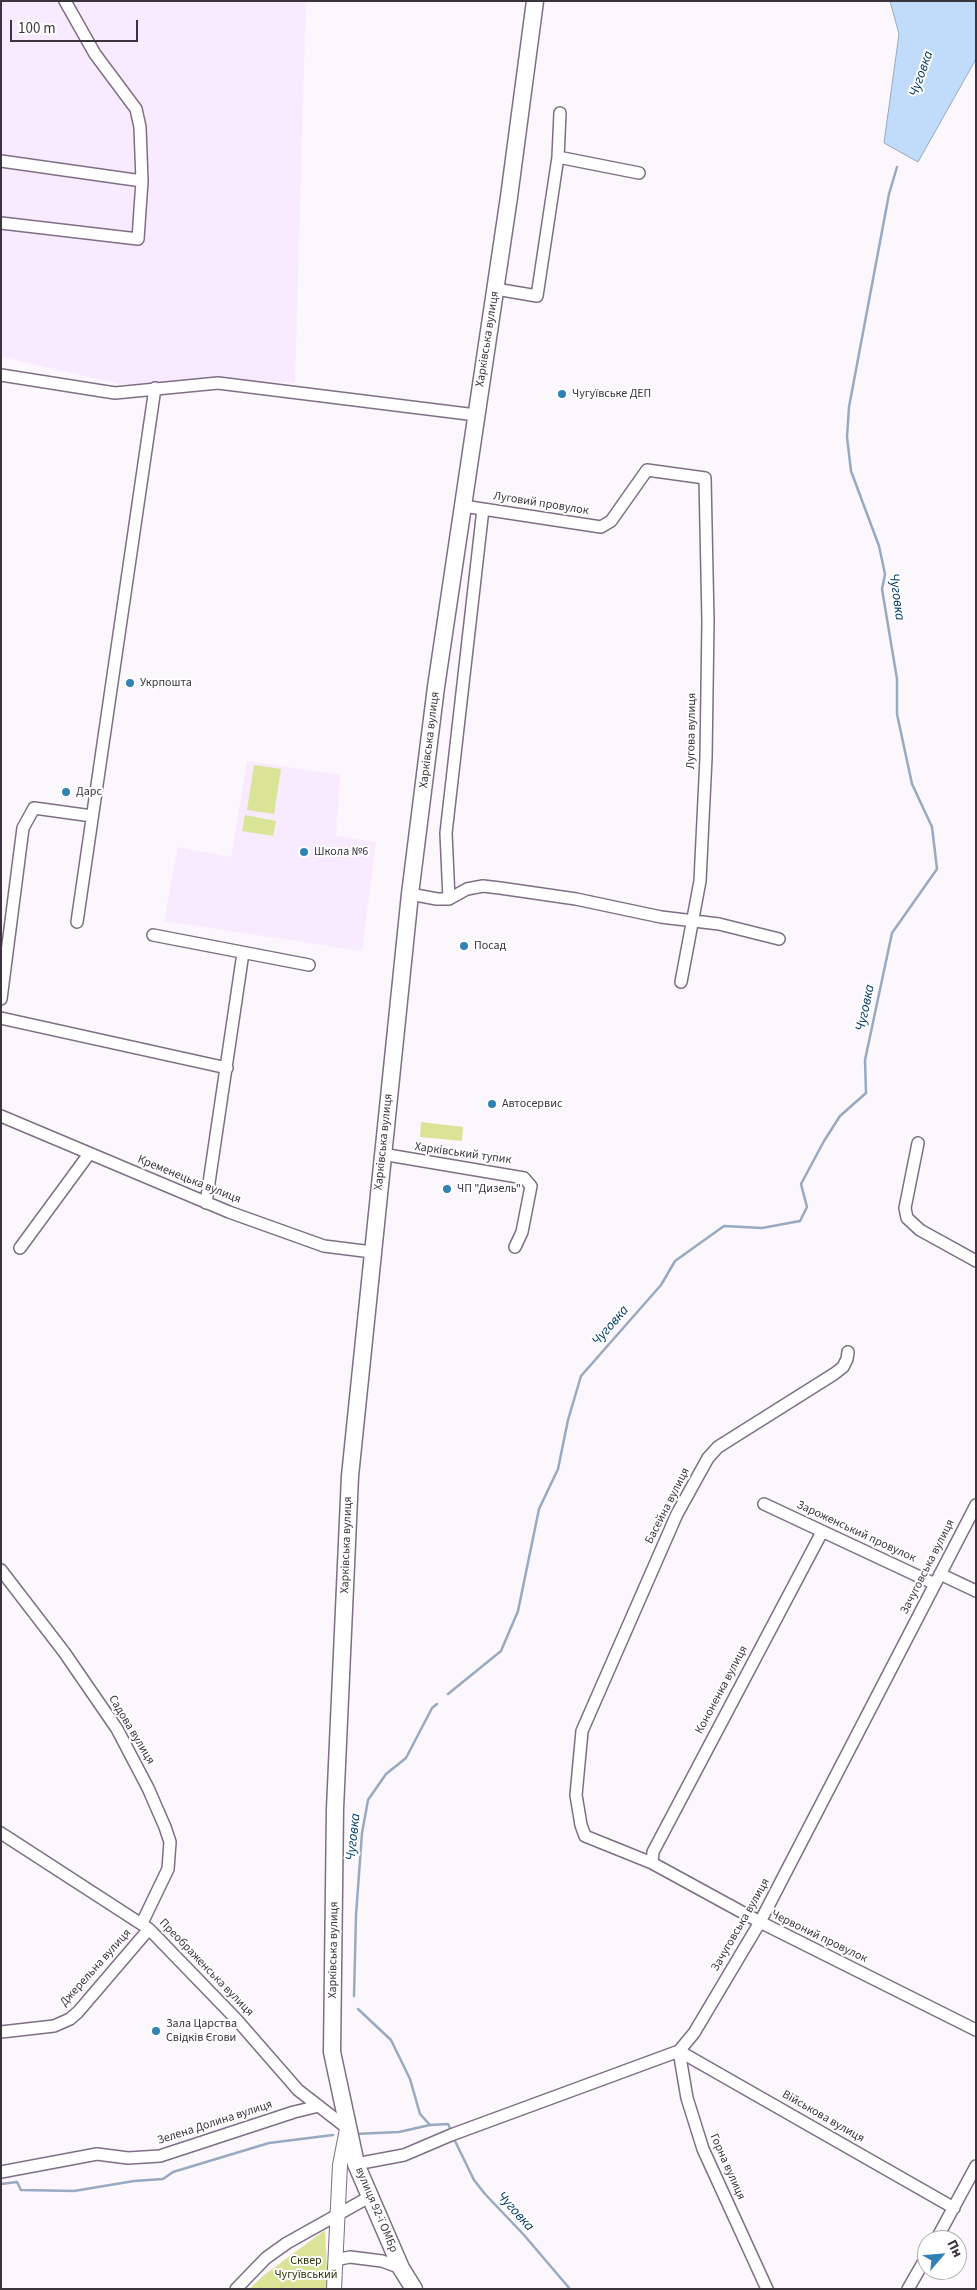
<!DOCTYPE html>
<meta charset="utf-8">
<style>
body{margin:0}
#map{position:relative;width:977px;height:2290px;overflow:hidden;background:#fbf7fc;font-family:"Source Sans 3",sans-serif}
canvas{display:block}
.frame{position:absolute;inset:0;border:2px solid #3b343e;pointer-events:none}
.north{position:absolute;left:917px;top:2230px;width:50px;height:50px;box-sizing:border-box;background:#fff;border:1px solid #b1aeb2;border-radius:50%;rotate:63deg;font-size:14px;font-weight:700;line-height:20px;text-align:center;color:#3b343e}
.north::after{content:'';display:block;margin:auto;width:18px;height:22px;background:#3082b3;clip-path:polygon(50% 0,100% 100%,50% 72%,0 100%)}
.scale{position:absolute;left:10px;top:20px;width:128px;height:22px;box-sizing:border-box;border:2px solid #3b343e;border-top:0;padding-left:6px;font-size:15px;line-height:18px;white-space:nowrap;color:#3b343e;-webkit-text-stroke:4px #fff;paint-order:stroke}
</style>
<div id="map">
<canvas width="977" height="2290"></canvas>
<div class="frame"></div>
<div class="north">Пн</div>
<div class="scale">100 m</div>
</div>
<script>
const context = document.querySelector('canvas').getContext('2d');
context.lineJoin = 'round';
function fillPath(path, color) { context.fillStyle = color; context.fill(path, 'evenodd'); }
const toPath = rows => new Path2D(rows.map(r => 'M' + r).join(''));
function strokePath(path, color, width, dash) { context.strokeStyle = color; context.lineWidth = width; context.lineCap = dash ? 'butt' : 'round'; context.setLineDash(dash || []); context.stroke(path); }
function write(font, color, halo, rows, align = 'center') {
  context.font = font + ' "Source Sans 3",sans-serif'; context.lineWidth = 4; context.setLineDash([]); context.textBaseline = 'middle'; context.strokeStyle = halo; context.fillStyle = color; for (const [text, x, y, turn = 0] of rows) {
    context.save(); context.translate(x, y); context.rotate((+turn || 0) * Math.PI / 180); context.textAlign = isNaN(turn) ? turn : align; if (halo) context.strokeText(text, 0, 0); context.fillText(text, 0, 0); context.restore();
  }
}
fillPath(toPath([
 [1,1,306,1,295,382,120,384,1,357],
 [247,761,340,775,336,836,376,842,362,951,164,921,178,847,231,857]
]), '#f9ebff');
fillPath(toPath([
 [254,765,281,769,274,814,247,810],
 [245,815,276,821,273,836,242,831],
 [421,1122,463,1127,462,1141,420,1137],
 [325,2230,328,2289,249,2289,264,2275]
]), '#d9e496');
const water = toPath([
 [890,1,976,1,976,59,918,162,884,143,899,34,890,1]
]);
fillPath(water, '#c0dcfa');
strokePath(water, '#98aac2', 1);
strokePath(toPath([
 [448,1694,501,1651,518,1611,539,1509,558,1469,568,1420,581,1376,661,1285,675,1261,724,1226,762,1228,800,1221,807,1207,801,1184,824,1141,840,1116,866,1093,865,1060,892,933,937,869,932,827,912,784,897,714,897,679,882,589,885,574,879,546,851,471,847,437,849,407,889,194,897,167],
 [354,1996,356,1915,362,1833,368,1800,386,1774,406,1758,432,1708,437,1704],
 [358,2009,391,2040,410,2079,420,2114,430,2125,448,2124,450,2128],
 [354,2134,399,2132,430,2125],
 [455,2141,474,2180,485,2194,524,2235,570,2289],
 [1,2184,17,2182,21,2190,74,2191,134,2181,163,2179,173,2172,269,2143,333,2135]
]), '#98aac2', 2.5);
const minor = toPath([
 [558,157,639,173],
 [1,161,142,181],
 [1,223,138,239,142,181,140,127,136,109,95,54,65,1],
 [496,289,537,296,558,157,560,113],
 [1,375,115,393,218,383,476,415],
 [463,506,601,527,611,521,647,470,705,478,708,621,706,758,700,881,681,982],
 [410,894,437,899,449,899,467,889,483,886,500,888,576,899,661,917,719,924,779,939],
 [449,899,446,833,483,509],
 [77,922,155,388],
 [153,935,309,965],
 [1,999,23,828,34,808,92,816],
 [1,1018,227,1068],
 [1,1116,229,1212,324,1246,372,1252],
 [918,1143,905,1208,907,1218,920,1230,976,1261],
 [382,1154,524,1178,531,1186,522,1232,515,1247],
 [206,1203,243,953],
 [20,1248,89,1154],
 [848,1352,847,1359,843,1367,834,1374,718,1447,708,1458,677,1514,582,1731,576,1795,581,1825,585,1836,652,1863,760,1922,976,2030],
 [764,1504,935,1584],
 [1,1570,64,1652,117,1729,148,1788,165,1827,170,1842,168,1869,142,1923],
 [940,1574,976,1591],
 [1,1833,149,1929,237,2020,298,2090,347,2128],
 [652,1863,653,1852,822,1532],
 [1,2032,54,2026,70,2019,78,2012,149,1929],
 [679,2051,954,2208],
 [679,2051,687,2098,703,2149,767,2289],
 [356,2164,404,2155,451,2135,679,2051,694,2033,760,1922,976,1505],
 [1,2172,97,2154,128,2158,160,2156,294,2112,319,2106],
 [936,2240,976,2166],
 [335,2260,350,2257,382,2261,401,2268],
 [236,2289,266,2258,287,2243,371,2196],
 [908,2289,927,2256]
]);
const major = toPath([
 [334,2289,340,2165,347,2129]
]);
const highway = toPath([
 [414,2289,401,2268,356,2164,332,2052,335,1809,350,1476,410,894,436,687,509,197,535,1]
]);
strokePath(minor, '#7f6e85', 14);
strokePath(major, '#7f6e85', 16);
strokePath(highway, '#7f6e85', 19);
strokePath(minor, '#fff', 11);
strokePath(major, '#fff', 14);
strokePath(highway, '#fff', 16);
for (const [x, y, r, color] of [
 [562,394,5,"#3082b3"],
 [130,683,5,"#3082b3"],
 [66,792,5,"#3082b3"],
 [304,852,5,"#3082b3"],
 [464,946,5,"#3082b3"],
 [492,1104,5,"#3082b3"],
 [447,1189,5,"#3082b3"],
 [156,2031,5,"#3082b3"]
]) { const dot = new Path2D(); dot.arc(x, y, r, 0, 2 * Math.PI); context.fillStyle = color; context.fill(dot); strokePath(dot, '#fff', 2); }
write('12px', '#3b343e', '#fff', [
 ["Харківська вулиця",488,339,-81],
 ["Луговий провулок",541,504,9],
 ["Лугова вулиця",692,731,-89],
 ["Харківська вулиця",430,740,-83],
 ["Харківська вулиця",384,1142,-84],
 ["Харківський тупик",463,1154,8],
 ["Кременецька вулиця",189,1180,22],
 ["Басейна вулиця",668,1506,-63],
 ["Зароженський провулок",856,1532,25],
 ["Харківська вулиця",347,1545,-88],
 ["Зачуговська вулиця",928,1567,-63],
 ["Кононенка вулиця",722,1690,-62],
 ["Садова вулиця",131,1730,59],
 ["Зачуговська вулиця",741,1925,-60],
 ["Червоний провулок",819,1937,26],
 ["Харківська вулиця",334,1950,-89],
 ["Джерельна вулиця",96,1968,-48],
 ["Преображенська вулиця",206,1968,46],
 ["Військова вулиця",823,2117,30],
 ["Зелена Долина вулиця",215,2123,-18],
 ["Горна вулиця",727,2167,66],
 ["вулиця 92-ї ОМБр",376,2210,67]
]);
write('12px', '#3b343e', '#fff', [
 ["Чугуївське ДЕП",572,394],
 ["Укрпошта",140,683],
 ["Дарс",76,792],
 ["Школа №6",314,852],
 ["Посад",474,946],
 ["Автосервис",502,1104],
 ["ЧП \"Дизель\"",457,1189],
 ["Зала Царства",166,2024],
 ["Свідків Єгови",166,2038]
], 'left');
write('12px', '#303408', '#fff', [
 ["Сквер",306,2261],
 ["Чугуївський",306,2275]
]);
write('italic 14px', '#003965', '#fff', [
 ["Чуговка",922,74,-71],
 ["Чуговка",896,597,82],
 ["Чуговка",866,1008,-78],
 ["Чуговка",611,1326,-49],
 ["Чуговка",354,1837,-84],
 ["Чуговка",515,2212,48]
]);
</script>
